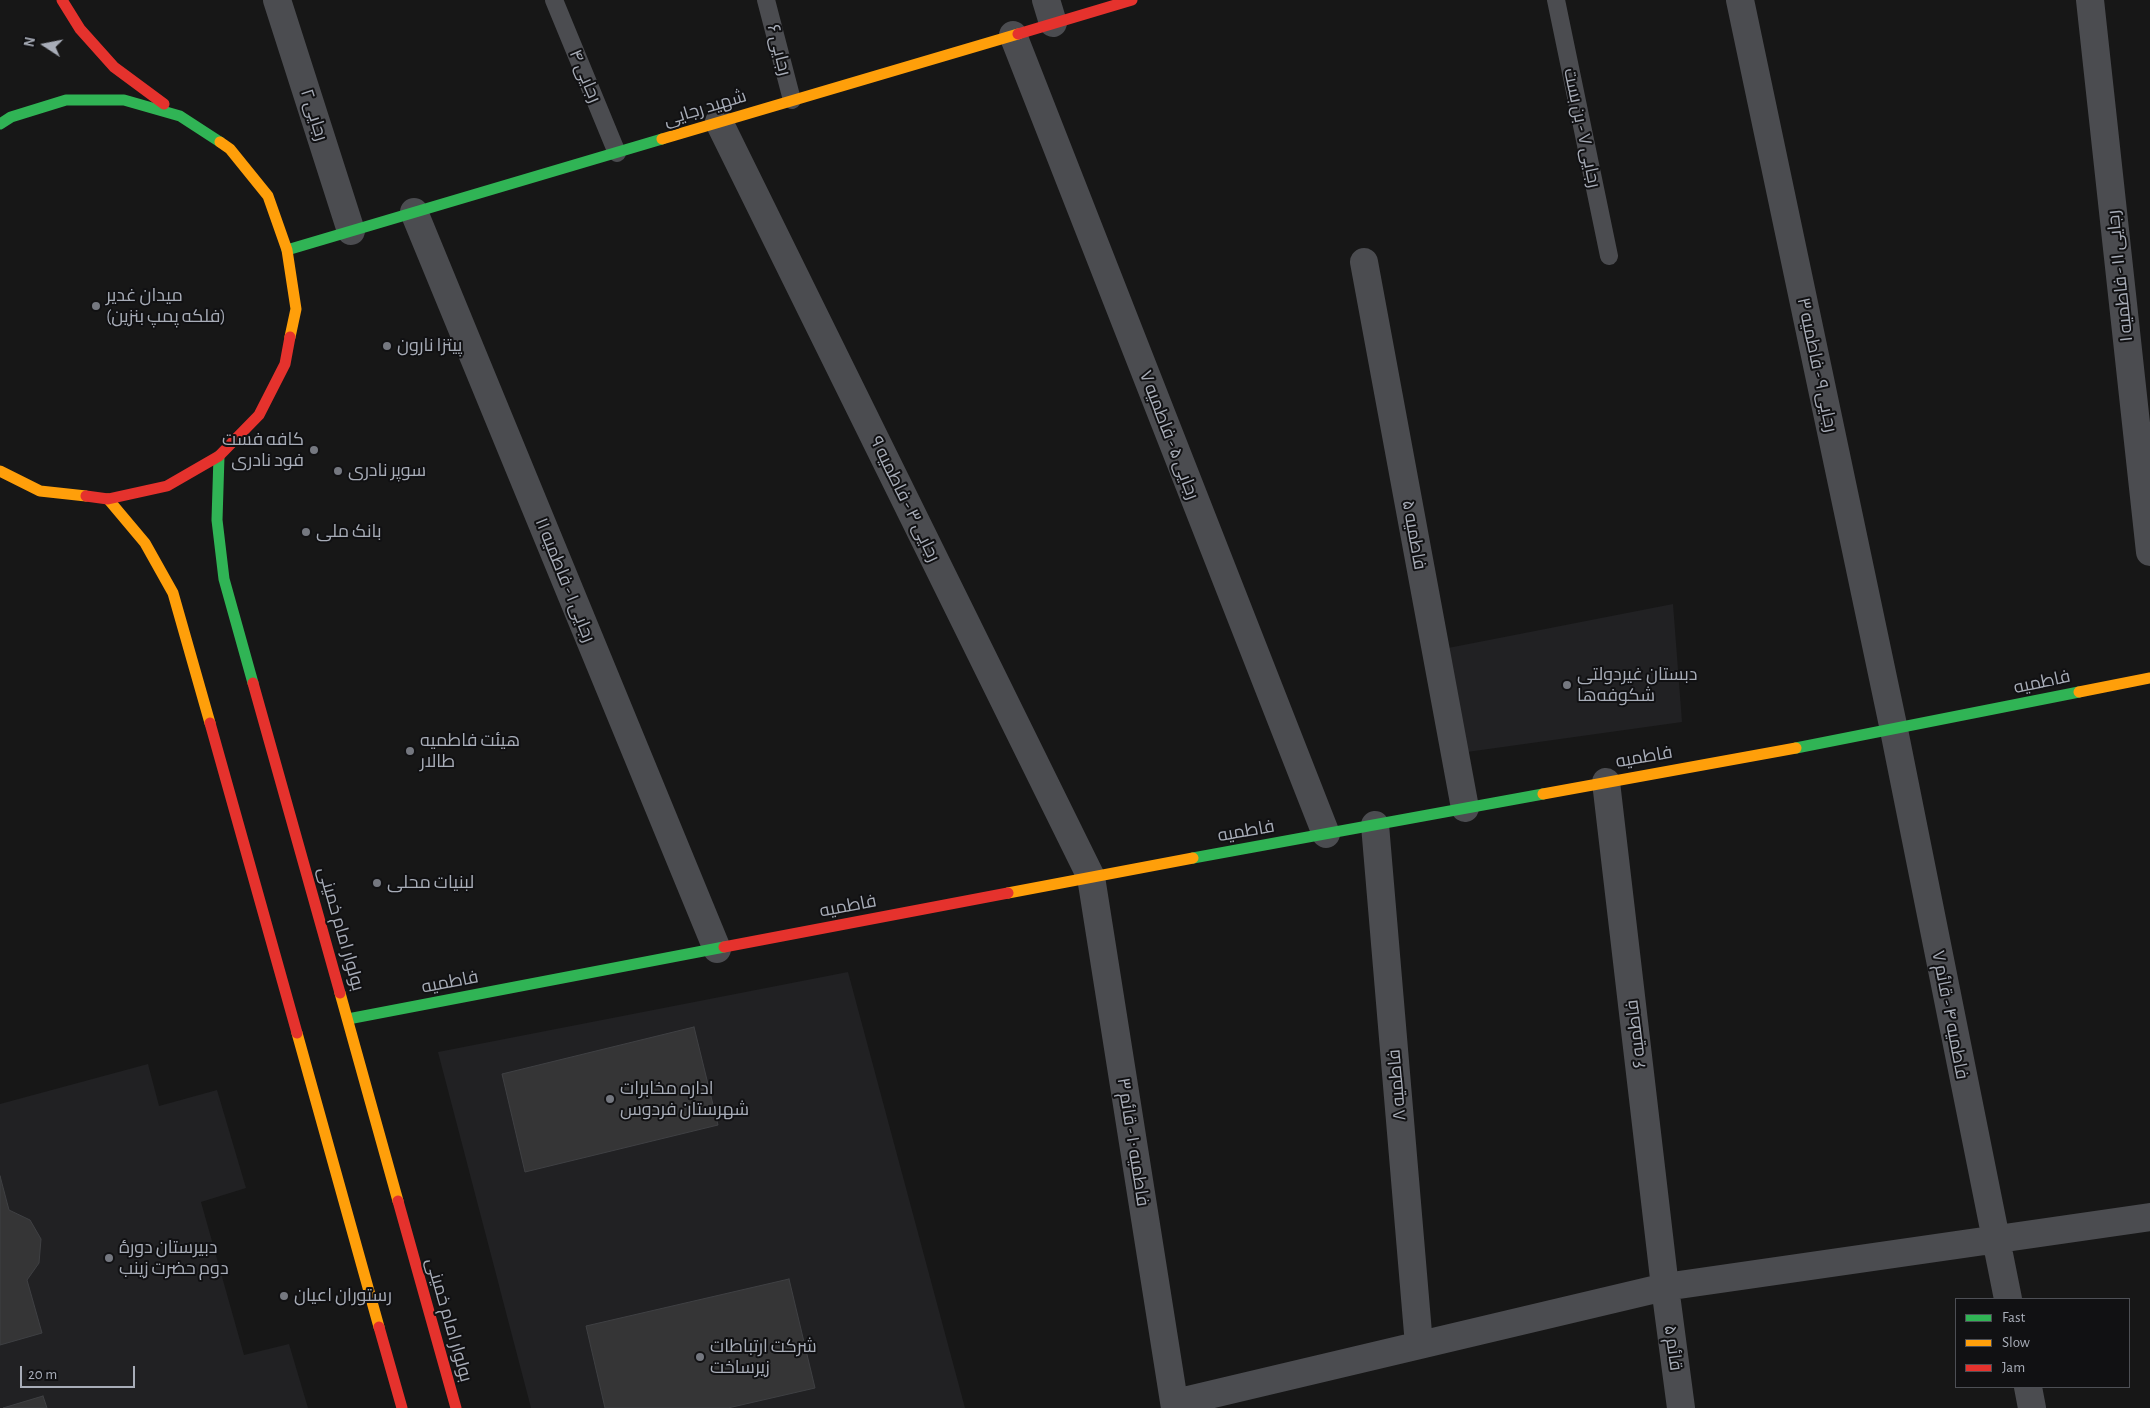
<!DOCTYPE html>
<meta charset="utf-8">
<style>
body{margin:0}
#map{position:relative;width:2150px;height:1408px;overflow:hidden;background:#171717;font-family:"Alegreya Sans",sans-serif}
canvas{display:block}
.legend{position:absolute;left:1955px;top:1298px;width:175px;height:90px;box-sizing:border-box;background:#111113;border:1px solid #4d4f55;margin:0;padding:6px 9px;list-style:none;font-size:15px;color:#a8adb8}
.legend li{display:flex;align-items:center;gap:10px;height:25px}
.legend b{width:25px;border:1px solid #4d4f55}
.north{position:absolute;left:20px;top:20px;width:50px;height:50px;-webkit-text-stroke:4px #111113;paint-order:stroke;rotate:281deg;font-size:14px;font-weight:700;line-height:20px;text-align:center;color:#a8adb8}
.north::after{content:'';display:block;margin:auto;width:18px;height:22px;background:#a8adb8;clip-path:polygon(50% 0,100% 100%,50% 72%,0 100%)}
.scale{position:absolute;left:20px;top:1366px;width:115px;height:22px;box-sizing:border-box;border:2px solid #a8adb8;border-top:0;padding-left:6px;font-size:15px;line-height:18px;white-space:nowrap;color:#a8adb8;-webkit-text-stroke:4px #111113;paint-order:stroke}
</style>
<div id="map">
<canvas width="2150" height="1408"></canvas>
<ul class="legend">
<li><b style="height:6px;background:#30b455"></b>Fast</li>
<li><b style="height:6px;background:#ff9f0a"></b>Slow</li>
<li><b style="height:6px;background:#e5322d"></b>Jam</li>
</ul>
<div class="north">N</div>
<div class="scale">20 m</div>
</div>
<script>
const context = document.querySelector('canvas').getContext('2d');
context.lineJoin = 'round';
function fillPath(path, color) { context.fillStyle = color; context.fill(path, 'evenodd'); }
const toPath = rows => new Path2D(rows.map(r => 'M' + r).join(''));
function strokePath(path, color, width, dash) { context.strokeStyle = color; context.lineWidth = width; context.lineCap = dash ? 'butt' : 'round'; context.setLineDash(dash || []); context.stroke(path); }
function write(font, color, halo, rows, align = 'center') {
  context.font = font + ' "Alegreya Sans",Cairo,sans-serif'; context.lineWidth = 4; context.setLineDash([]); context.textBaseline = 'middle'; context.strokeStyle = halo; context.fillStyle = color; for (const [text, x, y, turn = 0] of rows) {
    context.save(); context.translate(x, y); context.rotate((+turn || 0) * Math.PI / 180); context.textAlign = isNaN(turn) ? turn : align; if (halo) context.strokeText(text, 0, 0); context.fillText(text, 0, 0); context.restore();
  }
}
fillPath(toPath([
 [1673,604,1682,722,1467,752,1448,648],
 [848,972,965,1408,531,1408,438,1052],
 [148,1064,159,1106,217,1090,246,1188,201,1202,244,1355,289,1344,308,1408,0,1408,0,1104]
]), '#212123');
const building = toPath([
 [694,1027,718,1125,525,1172,502,1074,694,1027],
 [0,1176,9,1210,30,1220,41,1239,39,1263,27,1280,42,1333,0,1345,0,1176],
 [789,1279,815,1388,728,1408,605,1408,586,1326,789,1279],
 [43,1396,47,1408,3,1408,43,1396]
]);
fillPath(building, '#353536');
strokePath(building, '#3f4043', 1);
strokePath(toPath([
 [554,0,617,153],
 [766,0,792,100],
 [1556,0,1609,256]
]), '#4b4c50', 18);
strokePath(toPath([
 [277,0,351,231],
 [1046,0,1053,23],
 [1740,0,1894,730,2008,1299],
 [2090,0,2150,552],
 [1013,35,1326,834],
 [719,122,1091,877,1175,1408],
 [414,212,717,949],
 [1364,262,1465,808],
 [1606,782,1665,1287,1681,1408],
 [1375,825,1419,1345],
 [2028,1387,2032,1408],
 [1175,1403,1665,1287,2150,1217]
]), '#4b4c50', 28);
strokePath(toPath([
 [0,124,11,117,66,100,124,100,180,116,220,142],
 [287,250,662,139],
 [219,456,217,520,224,579,253,683],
 [1796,748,2079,692],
 [1193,858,1543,794],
 [348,1019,724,947]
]), '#30b455', 11);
strokePath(toPath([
 [662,139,1018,34],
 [220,142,230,149,268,196,287,250,296,309,290,337],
 [0,471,40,491,86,496],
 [108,499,145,543,173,593,210,723],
 [2079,692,2150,678],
 [1543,794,1796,748],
 [1008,893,1193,858],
 [340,993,398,1201],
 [297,1033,379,1327]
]), '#ff9f0a', 11);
strokePath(toPath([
 [62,0,80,29,114,67,164,104],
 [1018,34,1132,0],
 [86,496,108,499,167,486,219,456,259,415,285,364,290,337],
 [253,683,340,993],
 [210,723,297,1033],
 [724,947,1008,893],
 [398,1201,456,1408],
 [379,1327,402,1408]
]), '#e5322d', 11);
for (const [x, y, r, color] of [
 [96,306,5,"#757880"],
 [387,346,5,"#757880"],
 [314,450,5,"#757880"],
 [338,471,5,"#757880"],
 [306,532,5,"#757880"],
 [1567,685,5,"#757880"],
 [410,751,5,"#757880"],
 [377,883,5,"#757880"],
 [610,1099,5,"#757880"],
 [109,1258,5,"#757880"],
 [284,1296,5,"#757880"],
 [700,1357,5,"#757880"]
]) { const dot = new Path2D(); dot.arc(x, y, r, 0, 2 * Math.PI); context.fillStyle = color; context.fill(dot); strokePath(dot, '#111113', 2); }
write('18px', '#a8adb8', '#111113', [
 ["رجایی ۶",779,50,76],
 ["رجایی ۴",585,76,67],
 ["شهید رجایی",705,108,-17],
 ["رجایی ۲",314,115,72],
 ["رجایی ۷ - بن بست",1582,128,78],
 ["رجایی ۱۱ - فاطمیه ۱",2120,276,-96],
 ["رجایی ۹ - فاطمیه ۳",1817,365,78],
 ["رجایی ۵ - فاطمیه ۷",1169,435,69],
 ["رجایی ۳ - فاطمیه ۹",905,499,64],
 ["فاطمیه ۵",1414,535,80],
 ["رجایی ۱ - فاطمیه ۱۱",565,580,68],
 ["فاطمیه",2042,682,-12],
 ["فاطمیه",1644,757,-10],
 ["فاطمیه",1246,831,-10],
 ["فاطمیه",848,906,-11],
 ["بولوار امام خمینی",341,929,74],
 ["فاطمیه",450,982,-11],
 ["فاطمیه ۴ - قائم ۷",1950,1015,79],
 ["فاطمیه ۶",1636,1034,-97],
 ["فاطمیه ۸",1397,1085,-95],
 ["فاطمیه ۱۰ - قائم ۳",1133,1142,81],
 ["بولوار امام خمینی",449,1320,74],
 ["قائم ۵",1673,1348,82]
]);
write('18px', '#a8adb8', '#111113', [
 ["میدان غدیر",106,296],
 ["(فلکه پمپ بنزین)",106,317],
 ["پیتزا نارون",397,346],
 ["کافه فست",304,440,"right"],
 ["فود نادری",304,461,"right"],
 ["سوپر نادری",348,471],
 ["بانک ملی",316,532],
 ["دبستان غیردولتی",1577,675],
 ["شکوفه‌ها",1577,696],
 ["هيئت فاطمیه",420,741],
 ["طالار",420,762],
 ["لبنیات محلی",387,883],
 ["اداره مخابرات",620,1089],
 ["شهرستان فردوس",620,1110],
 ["دبیرستان دورهٔ",119,1248],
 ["دوم حضرت زینب",119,1269],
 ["رستوران اعیان",294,1296],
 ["شرکت ارتباطات",710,1347],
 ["زیرساخت",710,1368]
], 'left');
</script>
